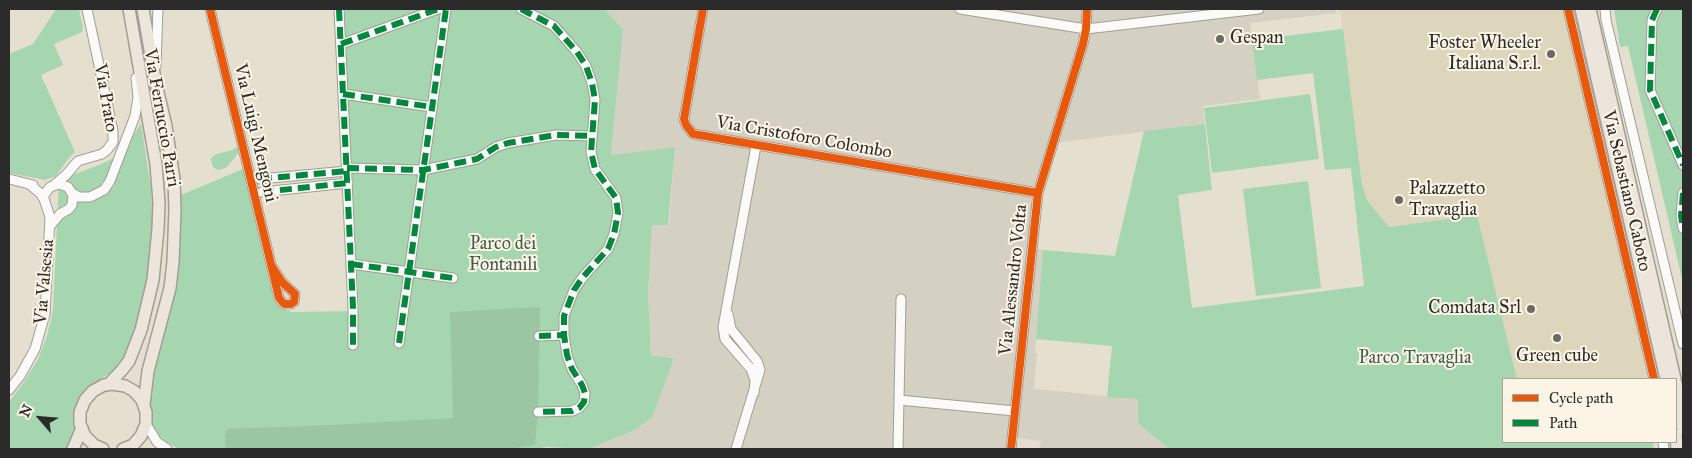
<!DOCTYPE html>
<style>
body{margin:0}
#map{position:relative;width:1692px;height:458px;overflow:hidden;background:#e4dfce;font-family:"IM FELL Great Primer",serif}
canvas{display:block}
.frame{position:absolute;inset:0;border:10px solid #2b2b2b;pointer-events:none}
.legend{position:absolute;left:1502px;top:378px;width:175px;height:65px;box-sizing:border-box;background:#fcf5e5;border:1px solid #a8a49b;margin:0;padding:6px 9px;list-style:none;font-size:15px;color:#2b2b2b}
.legend li{display:flex;align-items:center;gap:10px;height:25px}
.legend b{width:25px;border:1px solid #a8a49b}
.north{position:absolute;left:15px;top:393px;width:50px;height:50px;-webkit-text-stroke:4px #fcf5e5;paint-order:stroke;rotate:297deg;font-size:14px;font-weight:700;line-height:20px;text-align:center;color:#2b2b2b}
.north::after{content:'';display:block;margin:auto;width:18px;height:22px;background:#2b2b2b;clip-path:polygon(50% 0,100% 100%,50% 72%,0 100%)}
</style>
<div id="map">
<canvas width="1692" height="458"></canvas>
<div class="frame"></div>
<ul class="legend">
<li><b style="height:6px;background:#e8590c"></b>Cycle path</li>
<li><b style="height:6px;background:#00873e"></b>Path</li>
</ul>
<div class="north">N</div>
</div>
<script>
const context = document.querySelector('canvas').getContext('2d');
context.lineJoin = 'round';
function fillPath(path, color) { context.fillStyle = color; context.fill(path, 'evenodd'); }
const toPath = rows => new Path2D(rows.map(r => 'M' + r).join(''));
function strokePath(path, color, width, dash) { context.strokeStyle = color; context.lineWidth = width; context.lineCap = dash ? 'butt' : 'round'; context.setLineDash(dash || []); context.stroke(path); }
function write(font, color, halo, rows, align = 'center') {
  context.font = font + ' "IM FELL Great Primer",serif'; context.lineWidth = 4; context.setLineDash([]); context.textBaseline = 'middle'; context.strokeStyle = halo; context.fillStyle = color; for (const [text, x, y, turn = 0] of rows) {
    context.save(); context.translate(x, y); context.rotate((+turn || 0) * Math.PI / 180); context.textAlign = isNaN(turn) ? turn : align; if (halo) context.strokeText(text, 0, 0); context.fillText(text, 0, 0); context.restore();
  }
}
fillPath(toPath([
 [1340,9,1571,9,1657,379,1517,379,1477,215,1389,227,1364,195]
]), '#ddd6bd');
fillPath(toPath([
 [604,9,1085,9,1084,27,1037,191,1031,247,1043,250,1035,353,1037,353,1034,389,1138,399,1138,423,1169,449,1040,449,1041,441,1016,438,1023,388,1016,385,1007,449,589,449,637,429,652,417,673,358,651,357,648,294,652,225,669,225,675,147,611,155,623,29],
 [1089,9,1335,9,1336,13,1250,23,1260,99,1203,106,1205,124,1055,143]
]), '#d4d1c2');
fillPath(toPath([
 [56,9,79,9,83,28,82,32,54,44,63,65,41,75,75,152,68,159,56,176,45,180,9,173,9,54,33,44],
 [343,9,604,9,623,29,611,155,675,147,668,225,652,225,648,294,651,356,674,358,652,417,637,429,589,449,547,447,533,449,179,449,158,437,149,422,149,392,151,374,177,285,181,195,243,169,274,301,282,308,291,312,359,311],
 [1614,9,1683,9,1683,283,1628,46,1620,47],
 [1343,29,1362,184,1367,200,1389,227,1477,215,1517,379,1503,379,1503,442,1653,442,1654,449,1169,449,1138,423,1138,399,1107,397,1112,346,1036,339,1043,250,1115,256,1144,131,1205,124,1212,190,1178,195,1192,308,1364,286,1351,168,1325,170,1313,73,1257,80,1252,40],
 [1310,94,1319,159,1212,173,1204,108],
 [141,123,151,189,153,224,151,260,145,297,136,333,123,362,114,371,92,384,83,392,78,403,75,432,68,449,9,449,9,402,24,382,38,359,47,336,53,310,59,180,99,165,116,157,129,143],
 [237,147,240,151,226,168,218,170,213,167,211,159,214,155,232,150],
 [1308,181,1321,288,1256,296,1243,189]
]), '#a6d6af');
fillPath(toPath([
 [540,307,538,412,535,445,508,449,226,449,225,436,228,429,332,425,453,418,450,312]
]), '#9bc6a2');
const minor = toPath([
 [210,9,279,298,284,304,291,304,294,302,295,294,282,282,271,265],
 [339,9,353,308,353,345],
 [521,9,554,26,577,52,586,66,592,83,595,100,591,152,595,169,616,198,618,213,614,234,608,249,583,277,574,290,564,316,564,335,567,355,572,369,582,385,585,393,584,402,579,408,572,411,538,412],
 [703,9,684,119,686,125,693,134,1038,193],
 [960,9,1086,29,1259,9],
 [1568,9,1654,379],
 [1605,9,1606,20,1683,344],
 [1657,9,1652,20,1650,90,1683,165],
 [341,44,438,9],
 [156,66,158,9],
 [343,94,432,107],
 [347,168,423,170,477,159,496,147,508,143,556,135,592,136],
 [9,179,33,185],
 [260,179,347,171],
 [54,185,66,175,78,161,102,154,107,150,113,142,113,131,87,9],
 [262,192,348,183],
 [72,193,79,197,90,197,104,190,110,181,135,116,138,97,136,78],
 [1683,193,1681,216,1683,228],
 [44,199,44,195,50,187,59,184,68,187,73,195,72,205,69,209,60,214,51,225],
 [351,264,453,278],
 [728,314,731,329,757,361,760,370,736,449],
 [539,336,564,335],
 [399,343,446,9],
 [9,390,20,376,35,349,45,314,50,217,44,199,40,193,29,184],
 [754,393,755,380,751,369,725,339,723,327,756,146],
 [899,400,1015,411],
 [146,424,157,442,167,449],
 [1663,442,1664,449],
 [898,449,901,299],
 [1011,449,1038,193,1083,44,1086,29,1087,9]
]);
const major = toPath([
 [143,9,155,79,166,126,174,179,175,210,173,262,170,288,148,371,144,404],
 [1581,9,1666,379],
 [1590,9,1675,379],
 [1676,383,1683,429],
 [108,385,122,370,129,361,141,330,153,280,158,229,159,203,156,164,129,9],
 [1676,435,1677,449],
 [73,449,82,428],
 [103,449,94,445,85,436,80,424,80,412,85,400,93,391,104,385,112,384,125,386,134,391,142,400,146,412,146,424,141,436,133,445,123,449]
]);
strokePath(minor, '#a19e95', 11);
strokePath(major, '#a19e95', 14);
strokePath(minor, '#fbfaf8', 9);
strokePath(major, '#ece5dc', 11);
strokePath(toPath([
 [339,9,353,308,353,345],
 [521,9,554,26,577,52,586,66,592,83,595,100,591,152,595,169,616,198,618,213,614,234,608,249,583,277,574,290,564,316,564,335,567,355,572,369,582,385,585,393,584,402,579,408,572,411,538,412],
 [1657,9,1652,20,1650,90,1683,165],
 [341,44,438,9],
 [343,94,432,107],
 [347,168,423,170,477,159,496,147,508,143,556,135,592,136],
 [260,179,347,171],
 [262,192,348,183],
 [1683,193,1681,216,1683,228],
 [351,264,453,278],
 [539,336,564,335],
 [399,343,446,9]
]), '#00873e', 6, [12, 6]);
strokePath(toPath([
 [210,9,279,298,284,304,291,304,294,302,295,294,282,282,271,265],
 [703,9,684,119,686,125,693,134,1038,193],
 [1568,9,1654,379],
 [1011,449,1038,193,1083,44,1086,29,1087,9]
]), '#e8590c', 8);
for (const [x, y, r, color] of [
 [1220,39,5,"#6c6a64"],
 [1551,54,5,"#6c6a64"],
 [1399,200,5,"#6c6a64"],
 [1531,309,5,"#6c6a64"],
 [1557,338,5,"#6c6a64"]
]) { const dot = new Path2D(); dot.arc(x, y, r, 0, 2 * Math.PI); context.fillStyle = color; context.fill(dot); strokePath(dot, '#fcf5e5', 2); }
write('18px', '#2b2b2b', '#fcf5e5', [
 ["Gespan",1230,39],
 ["Foster Wheeler",1541,44,"right"],
 ["Italiana S.r.l.",1541,65,"right"],
 ["Palazzetto",1409,190],
 ["Travaglia",1409,211],
 ["Comdata Srl",1521,309,"right"],
 ["Green cube",1557,357,"center"]
], 'left');
write('18px', '#2b2b2b', '#fcf5e5', [
 ["Via Prato",105,98,80],
 ["Via Ferruccio Parri",161,118,80],
 ["Via Luigi Mengoni",255,133,77],
 ["Via Cristoforo Colombo",804,138,10],
 ["Via Sebastiano Caboto",1626,191,77],
 ["Via Alessandro Volta",1014,280,-84],
 ["Via Valsesia",45,282,-85]
]);
write('18px', '#415c4b', '#fcf5e5', [
 ["Parco dei",503,245],
 ["Fontanili",503,266],
 ["Parco Travaglia",1415,359]
]);
</script>
